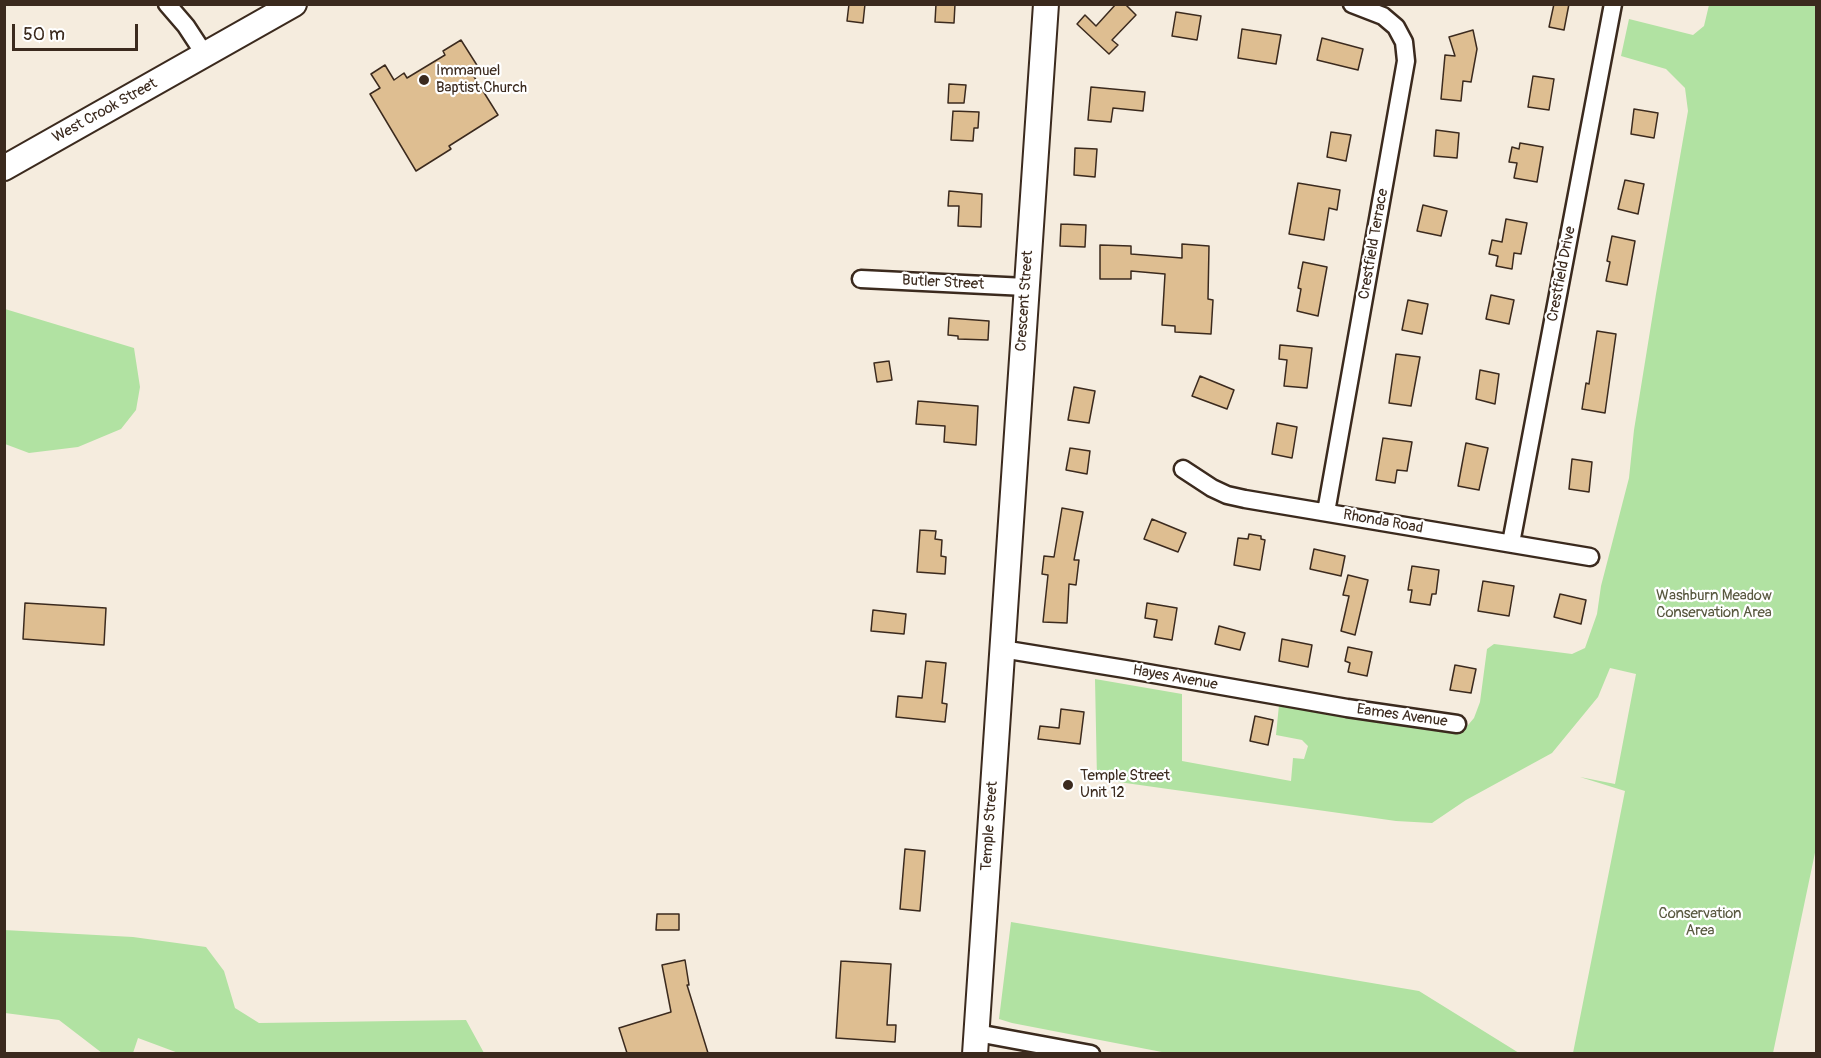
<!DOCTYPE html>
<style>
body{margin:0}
#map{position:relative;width:1821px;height:1058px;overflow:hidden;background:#f5ecde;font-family:Pangolin,sans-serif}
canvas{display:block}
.frame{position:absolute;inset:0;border:6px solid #3b2a1e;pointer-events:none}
.scale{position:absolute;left:12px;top:24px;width:126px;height:27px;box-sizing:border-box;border:3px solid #3b2a1e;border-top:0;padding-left:8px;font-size:18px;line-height:21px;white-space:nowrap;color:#3b2a1e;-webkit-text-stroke:4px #fff;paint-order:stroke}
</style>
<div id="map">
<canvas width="1821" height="1058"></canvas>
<div class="frame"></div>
<div class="scale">50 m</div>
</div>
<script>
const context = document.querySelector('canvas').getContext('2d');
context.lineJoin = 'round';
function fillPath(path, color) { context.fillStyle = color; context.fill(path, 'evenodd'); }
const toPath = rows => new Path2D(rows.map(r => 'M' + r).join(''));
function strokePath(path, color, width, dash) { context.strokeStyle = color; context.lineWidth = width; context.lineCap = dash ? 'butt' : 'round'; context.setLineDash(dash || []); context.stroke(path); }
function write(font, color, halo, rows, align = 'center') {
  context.font = font + ' Pangolin,sans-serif'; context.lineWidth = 4.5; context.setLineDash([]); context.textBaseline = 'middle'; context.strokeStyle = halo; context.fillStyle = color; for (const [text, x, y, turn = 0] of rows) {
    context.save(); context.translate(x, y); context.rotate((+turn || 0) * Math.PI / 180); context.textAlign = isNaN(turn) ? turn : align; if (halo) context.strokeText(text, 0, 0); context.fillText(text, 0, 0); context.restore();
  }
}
fillPath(toPath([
 [1709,5,1816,5,1816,848,1773,1053,1573,1053,1625,791,1580,777,1615,784,1636,674,1610,668,1598,697,1552,753,1466,800,1432,823,1396,821,1097,779,1095,679,1182,694,1182,761,1291,781,1293,758,1304,759,1308,746,1302,740,1276,735,1279,705,1363,713,1457,734,1463,731,1474,718,1480,702,1487,649,1494,644,1572,654,1585,648,1597,614,1601,586,1629,478,1634,430,1656,294,1688,111,1685,88,1666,69,1621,56,1629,19,1693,35,1704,26],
 [5,309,134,348,140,387,136,410,121,429,78,447,29,453,5,444],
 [1011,922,1419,991,1519,1053,1167,1053,1012,1023,999,1019],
 [4,930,133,937,206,947,224,971,235,1008,259,1023,466,1020,484,1053,181,1054,138,1038,133,1053,102,1053,59,1020,5,1013]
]), '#b1e2a2');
const building = toPath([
 [849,4,865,4,863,23,847,21,849,4],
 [936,4,955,4,954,23,935,22,936,4],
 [1116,4,1125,4,1136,15,1112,40,1118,45,1109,54,1077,24,1085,15,1096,26,1116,4],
 [1554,4,1569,4,1564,30,1549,27,1554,4],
 [1176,12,1201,16,1197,40,1172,36,1176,12],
 [1242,29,1281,35,1276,64,1238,58,1242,29],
 [1473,30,1477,49,1471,82,1463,81,1461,101,1441,99,1445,55,1455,56,1449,37,1473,30],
 [1322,38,1363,49,1358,70,1317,60,1322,38],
 [461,40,480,70,473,75,498,115,449,146,451,149,416,171,370,94,380,88,371,74,385,65,394,80,404,73,407,78,445,55,443,51,461,40],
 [1533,76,1554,79,1549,110,1528,107,1533,76],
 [949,84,966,85,964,103,948,103,949,84],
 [1091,87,1145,92,1143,111,1113,108,1111,122,1088,120,1091,87],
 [1634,109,1658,113,1654,138,1631,134,1634,109],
 [953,111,979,112,978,128,974,128,973,141,951,140,953,111],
 [1436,130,1459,133,1457,158,1434,156,1436,130],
 [1331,132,1351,135,1346,161,1327,157,1331,132],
 [1520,143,1543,147,1537,182,1514,178,1517,163,1509,162,1512,147,1519,149,1520,143],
 [1075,148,1097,149,1095,177,1074,175,1075,148],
 [1625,180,1644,184,1638,214,1618,209,1625,180],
 [1298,183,1340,190,1337,210,1329,208,1324,240,1289,234,1298,183],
 [949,191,982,194,981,227,958,226,959,206,948,206,949,191],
 [1423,205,1447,211,1441,236,1417,231,1423,205],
 [1506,219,1527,223,1521,254,1514,253,1512,269,1496,266,1498,256,1489,254,1492,240,1502,242,1506,219],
 [1061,224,1086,225,1085,247,1060,246,1061,224],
 [1612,236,1635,241,1627,285,1606,281,1610,262,1607,261,1612,236],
 [1182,244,1209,246,1208,299,1213,300,1211,334,1175,332,1175,326,1162,325,1165,274,1131,271,1131,279,1100,279,1100,245,1131,246,1131,254,1182,258,1182,244],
 [1303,262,1327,267,1318,316,1297,311,1301,289,1298,288,1303,262],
 [1491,295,1514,300,1509,324,1486,319,1491,295],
 [1408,300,1428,304,1422,334,1402,330,1408,300],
 [949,318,989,321,988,340,958,339,958,336,948,335,949,318],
 [1597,331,1616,334,1605,413,1582,409,1586,383,1589,384,1597,331],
 [1280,345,1312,348,1307,388,1284,386,1287,360,1279,359,1280,345],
 [1396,354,1420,357,1411,406,1389,403,1396,354],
 [889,361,892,380,877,382,874,363,889,361],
 [1480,370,1499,374,1495,404,1476,399,1480,370],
 [1200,376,1234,390,1227,409,1192,396,1200,376],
 [1074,387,1095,391,1089,423,1068,420,1074,387],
 [918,401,978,406,976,445,944,442,945,426,916,424,918,401],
 [1277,423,1297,427,1292,458,1272,454,1277,423],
 [1383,438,1412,442,1407,471,1397,470,1395,483,1376,480,1383,438],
 [1466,443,1488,448,1479,490,1458,486,1466,443],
 [1070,448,1090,451,1087,474,1066,470,1070,448],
 [1572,459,1592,462,1589,492,1569,489,1572,459],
 [1062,508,1083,512,1074,560,1079,560,1076,585,1069,584,1067,623,1043,622,1048,575,1042,574,1044,556,1054,557,1062,508],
 [1152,519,1186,533,1178,552,1144,539,1152,519],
 [920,530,936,531,935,539,942,540,941,556,946,557,945,574,917,572,920,530],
 [1249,534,1261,536,1261,539,1265,540,1260,570,1234,565,1238,538,1248,539,1249,534],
 [1314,549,1345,556,1341,576,1310,569,1314,549],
 [1412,566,1439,570,1436,594,1432,594,1430,605,1410,602,1412,590,1408,590,1412,566],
 [1348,575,1368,580,1355,635,1341,631,1349,596,1343,595,1348,575],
 [1483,581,1514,586,1509,616,1478,611,1483,581],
 [1560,594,1586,600,1581,624,1554,617,1560,594],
 [25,603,106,608,104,645,23,639,25,603],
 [1147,603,1177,608,1172,640,1154,637,1157,620,1145,618,1147,603],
 [873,610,906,614,904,634,871,631,873,610],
 [1219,626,1245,633,1240,650,1215,644,1219,626],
 [1282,639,1312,645,1308,667,1279,661,1282,639],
 [1348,647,1372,652,1367,676,1348,672,1350,663,1345,661,1348,647],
 [926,661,946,663,942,703,947,704,945,722,896,717,898,696,922,698,926,661],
 [1455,665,1476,669,1471,693,1450,690,1455,665],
 [1061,709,1084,712,1080,744,1038,739,1040,726,1059,728,1061,709],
 [1255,716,1273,720,1268,745,1250,741,1255,716],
 [905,849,925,851,920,911,900,909,905,849],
 [657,914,679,914,679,930,656,930,657,914],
 [685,960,689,985,687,985,708,1053,627,1053,619,1028,671,1012,662,965,685,960],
 [841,961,891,964,887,1025,896,1025,895,1042,836,1038,841,961]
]);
fillPath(building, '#debe91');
strokePath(building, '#3b2a1e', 1.5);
const minor = toPath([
 [167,4,186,26,205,55],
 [861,279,1026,287],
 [1183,469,1212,488,1227,495,1245,499,1590,557],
 [1326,512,1406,61,1404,42,1396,27,1383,16,1352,4],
 [1511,543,1613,4],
 [1002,649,1125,669,1347,708,1457,724],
 [977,1033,1091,1054]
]);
const secondary = toPath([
 [4,168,294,4],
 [975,1054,1046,4]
]);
strokePath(minor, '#3b2a1e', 21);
strokePath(secondary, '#3b2a1e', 28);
strokePath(minor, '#fff', 16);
strokePath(secondary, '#fff', 24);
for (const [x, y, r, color] of [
 [424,80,6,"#3b2a1e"],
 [1068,785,6,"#3b2a1e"]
]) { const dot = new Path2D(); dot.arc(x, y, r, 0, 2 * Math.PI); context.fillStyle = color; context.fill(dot); strokePath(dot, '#fff', 2); }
write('15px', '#3b2a1e', '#fff', [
 ["Immanuel",436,71],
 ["Baptist Church",436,88],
 ["Temple Street",1080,776],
 ["Unit 12",1080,793]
], 'left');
write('15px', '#3b2a1e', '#fff', [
 ["West Crook Street",105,111,-29],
 ["Crestfield Terrace",1374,244,-80],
 ["Crestfield Drive",1562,274,-79],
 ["Butler Street",943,283,3],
 ["Crescent Street",1025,301,-86],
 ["Rhonda Road",1383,522,10],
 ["Hayes Avenue",1175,678,10],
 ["Eames Avenue",1402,716,8],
 ["Temple Street",990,826,-86]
]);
write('15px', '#58583f', '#fff', [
 ["Washburn Meadow",1714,596],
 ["Conservation Area",1714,613],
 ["Conservation",1700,914],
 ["Area",1700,931]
]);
</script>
